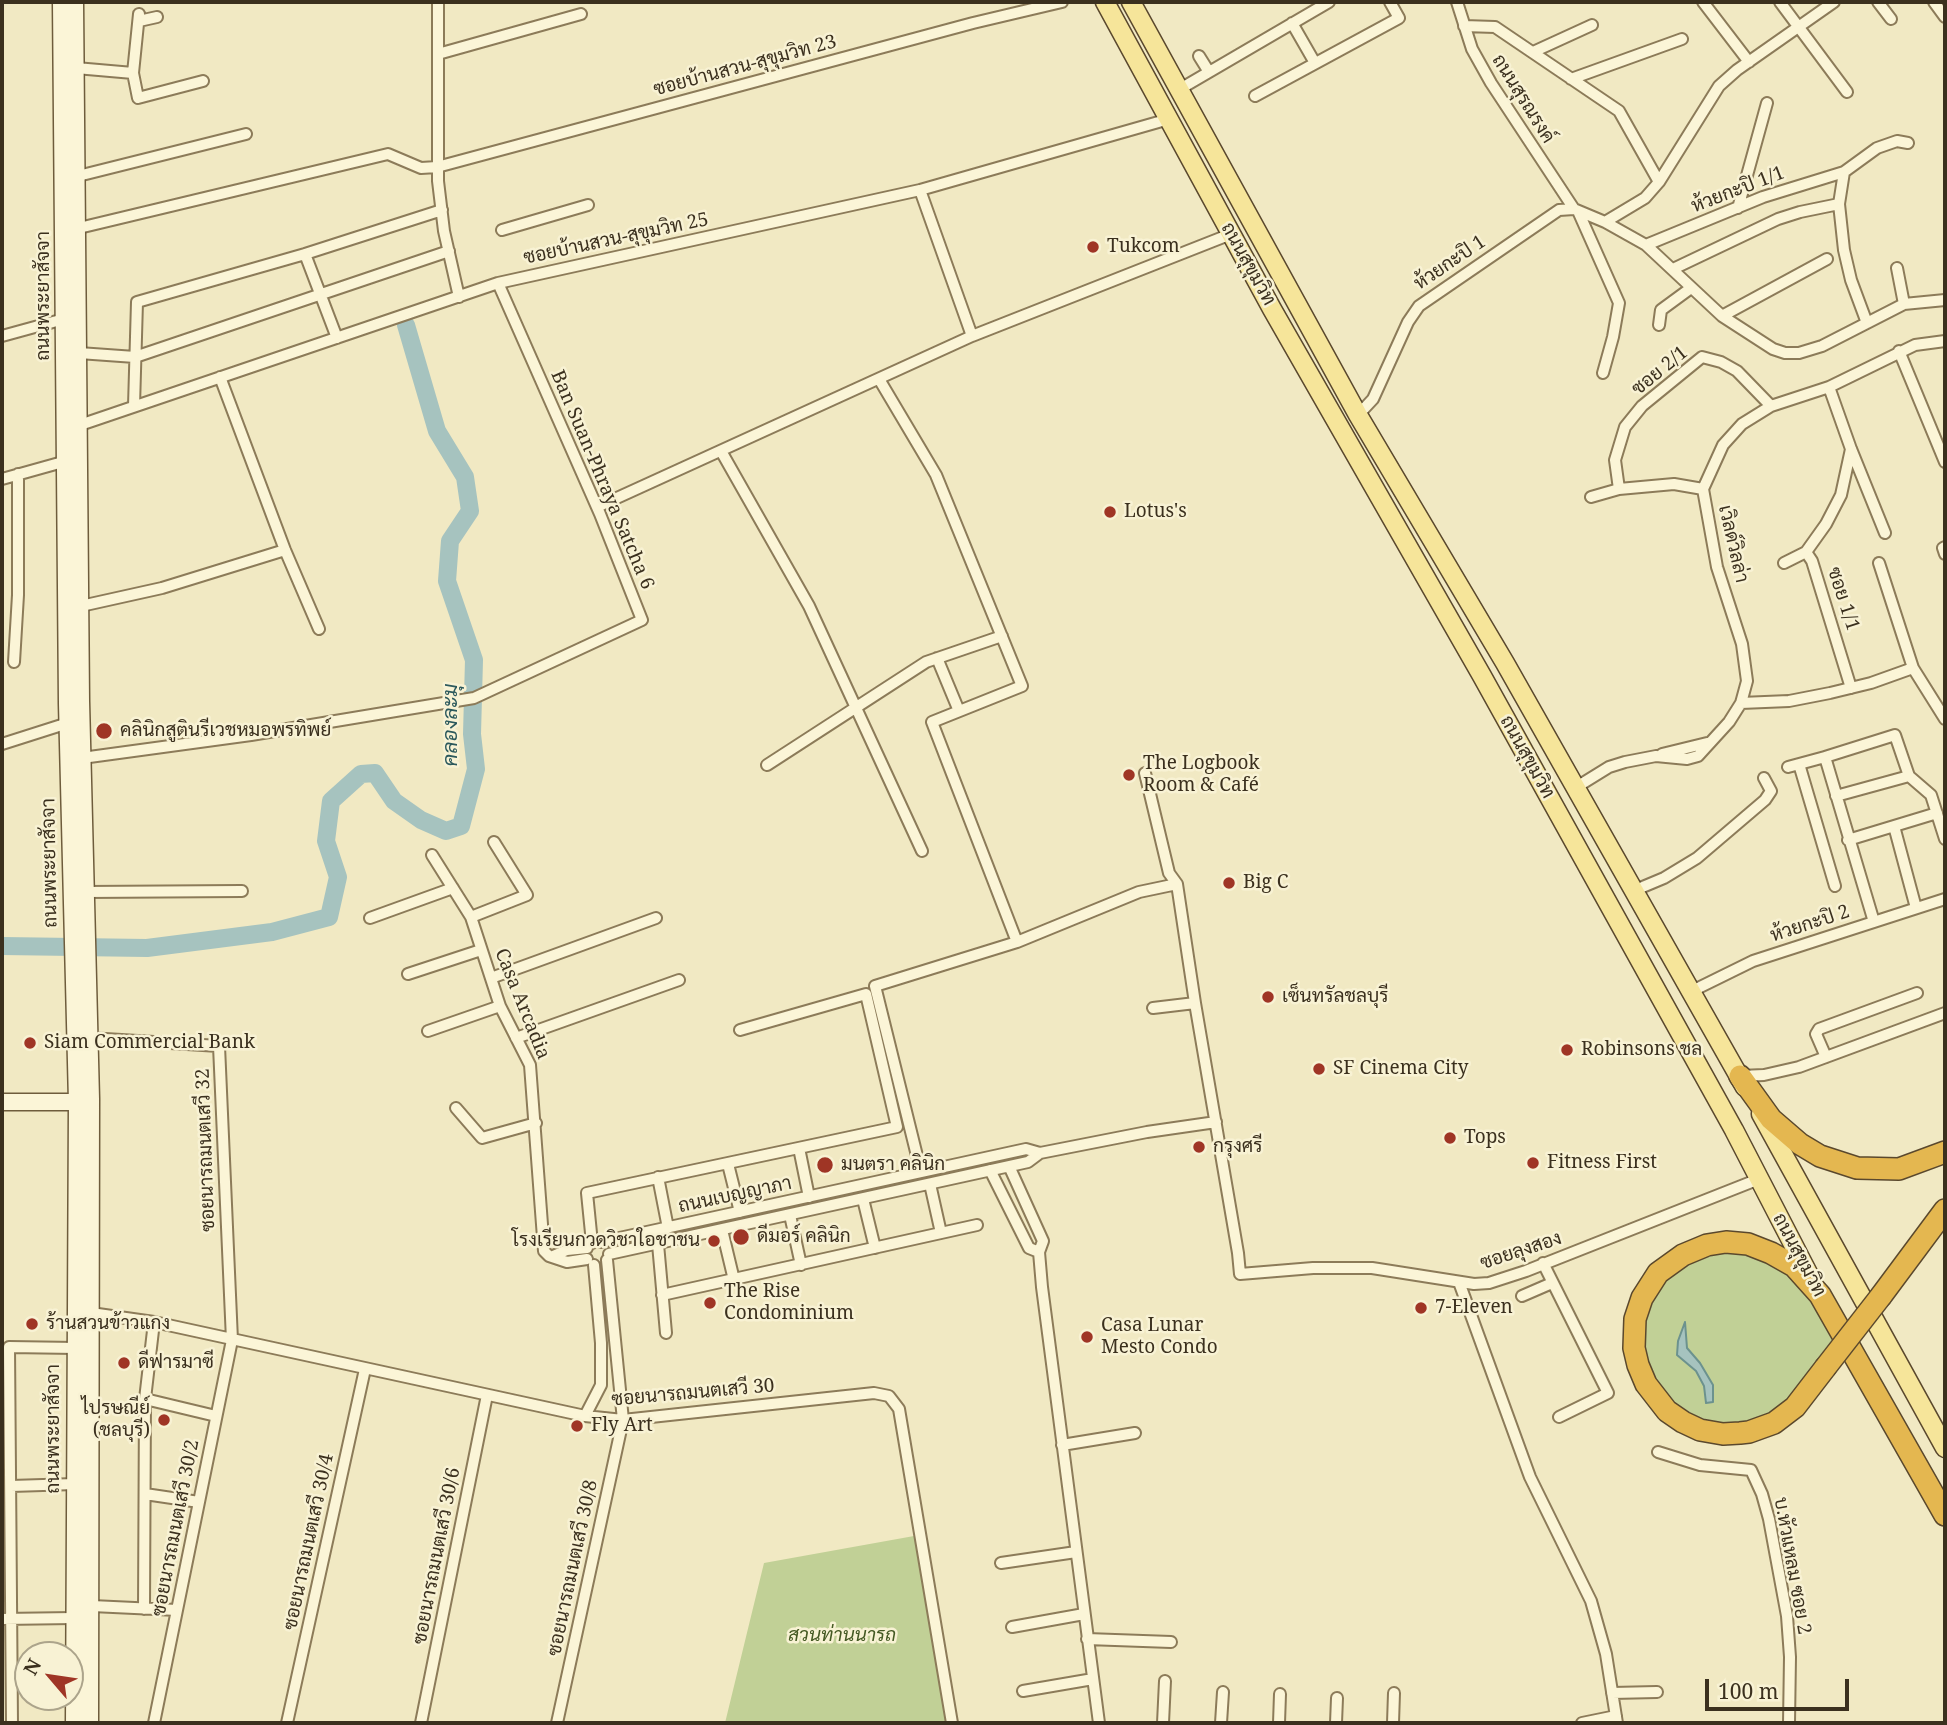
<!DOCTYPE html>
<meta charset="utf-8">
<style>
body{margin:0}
#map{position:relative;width:1947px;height:1725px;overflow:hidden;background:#f1e9c3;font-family:"Noto Serif",serif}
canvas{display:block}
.frame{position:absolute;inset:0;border:4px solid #3b301e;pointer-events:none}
.north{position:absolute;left:14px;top:1641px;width:70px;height:70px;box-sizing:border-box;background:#f8f2d4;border:2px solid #aca48b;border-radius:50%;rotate:299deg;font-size:19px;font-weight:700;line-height:28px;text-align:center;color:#3b301e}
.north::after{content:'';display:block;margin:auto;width:24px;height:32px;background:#9f3525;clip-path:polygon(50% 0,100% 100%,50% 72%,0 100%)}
.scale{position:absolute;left:1705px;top:1679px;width:144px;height:32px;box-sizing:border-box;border:4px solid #3b301e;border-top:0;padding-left:9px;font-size:21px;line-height:24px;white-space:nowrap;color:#3b301e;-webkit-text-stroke:5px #f8f2d4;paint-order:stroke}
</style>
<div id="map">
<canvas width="1947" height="1725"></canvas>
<div class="frame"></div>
<div class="north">N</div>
<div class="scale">100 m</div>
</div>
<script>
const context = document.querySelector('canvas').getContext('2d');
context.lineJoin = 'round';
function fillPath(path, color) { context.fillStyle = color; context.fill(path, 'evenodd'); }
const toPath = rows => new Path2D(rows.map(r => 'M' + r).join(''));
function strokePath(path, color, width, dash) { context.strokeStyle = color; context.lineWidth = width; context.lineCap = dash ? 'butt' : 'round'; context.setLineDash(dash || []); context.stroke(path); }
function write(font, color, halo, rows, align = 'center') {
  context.font = font + ' "Noto Serif",Sarabun,serif'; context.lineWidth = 5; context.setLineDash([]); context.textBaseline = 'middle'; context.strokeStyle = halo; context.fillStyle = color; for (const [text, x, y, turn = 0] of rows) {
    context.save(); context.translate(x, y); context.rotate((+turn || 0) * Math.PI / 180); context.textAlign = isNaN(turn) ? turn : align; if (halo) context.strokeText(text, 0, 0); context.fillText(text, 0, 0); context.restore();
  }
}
fillPath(toPath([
 [1741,1251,1783,1268,1808,1296,1836,1347,1791,1400,1762,1419,1731,1425,1714,1423,1696,1418,1678,1408,1657,1385,1644,1354,1642,1326,1655,1291,1676,1268,1705,1254],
 [914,1536,946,1723,725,1723,764,1563]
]), '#c1d096');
const water = toPath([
 [1685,1322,1687,1348,1700,1363,1713,1385,1713,1402,1706,1403,1704,1386,1696,1371,1677,1355,1678,1341,1685,1322]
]);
fillPath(water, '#a6c3bf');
strokePath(water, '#6c928e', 2);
strokePath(toPath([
 [2,946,147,948,272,932,329,917,338,877,326,841,331,801,361,774,375,773,394,801,421,820,446,831,461,826,476,769,472,734,474,660,447,581,450,541,470,511,465,477,437,431,406,325]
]), '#a6c3bf', 18);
const street = toPath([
 [438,2,438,181,444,231,459,297],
 [1457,2,1472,49,1491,83,1574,209],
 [1703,2,1749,62],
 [1780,2,1847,92],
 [1878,2,1891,19],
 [1934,2,1945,17],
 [139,14,133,73,138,98,203,81],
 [139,21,157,17],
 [1292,23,1315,63],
 [1464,26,1495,27,1619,111,1659,182],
 [1533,52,1592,25],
 [438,54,581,14],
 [1199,56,1209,72],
 [76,68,133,73],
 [1571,79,1682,39],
 [1180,89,1329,2],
 [1255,96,1399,18,1390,2],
 [78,176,246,134],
 [920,190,972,336],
 [1738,208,1767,103],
 [1574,209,1605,222,1646,245,1722,316,1773,349,1785,353,1799,353,1822,346,1904,304,1945,300],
 [1578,211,1619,303,1613,337,1603,373],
 [1605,222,1645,198,1659,182,1719,86,1737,70,1834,2],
 [79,228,388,154,421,168,437,167,973,23,1062,2],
 [502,230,588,205],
 [1646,245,1763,197,1844,172],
 [305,254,337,338],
 [1897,268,1904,304],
 [1673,269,1778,219,1800,212,1839,204],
 [1722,316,1827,259],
 [1867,323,1851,280,1844,250,1839,204,1844,172,1877,148,1897,141,1908,143],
 [1659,325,1661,310,1691,288],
 [2,336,64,319],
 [1899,351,1945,462],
 [79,353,135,357,449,251],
 [220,377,285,550,319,629],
 [879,379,936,475,1022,686,932,722,1017,942],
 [1829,387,1851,449,1885,533],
 [134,406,137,302,305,254,442,210],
 [1358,415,1373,399,1408,322,1419,306,1559,210,1574,209],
 [80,425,498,283,920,190,1169,119],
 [1851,449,1841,495,1826,524,1806,552,1812,561,1851,688],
 [721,451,809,606,922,851],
 [2,479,70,460],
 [1619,489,1615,460,1625,427,1642,406,1702,357,1721,362,1737,371,1771,406],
 [1591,497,1619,489,1674,484,1703,489],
 [597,507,972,336,1231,234],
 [1945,547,1943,548,1945,554],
 [1784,563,1806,552],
 [1879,563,1913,668,1945,719],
 [81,606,162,588,285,550],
 [937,658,959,711],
 [14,662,18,595,18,474],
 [1741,703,1789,701,1830,693,1871,683,1913,668],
 [2,744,68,723],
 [1662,754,1707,743],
 [82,758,251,735,474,698,642,620,600,514,498,283],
 [1799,764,1835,886],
 [767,765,926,662,1002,636],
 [1788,767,1825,757],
 [1145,773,1169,873,1177,884,1195,1003,1238,1253,1240,1274,1313,1268,1372,1268,1474,1284,1489,1283,1526,1271,1759,1179],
 [1575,788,1609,767,1625,762,1656,756,1687,759,1698,756,1729,722,1741,703,1747,681,1742,644,1717,567,1703,489,1723,445,1742,424,1771,406,1829,387,1915,345,1945,341],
 [1836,796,1909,776],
 [1894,826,1916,908],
 [1848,840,1937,813],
 [432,855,471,917,500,1006,530,1065,544,1251,549,1256,567,1262,587,1259],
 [1633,891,1664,878,1697,858,1765,800,1771,791,1764,778],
 [85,892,242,891],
 [471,917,527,895,494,842],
 [370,918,453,888],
 [1874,922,1825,757,1895,735,1909,776,1931,795,1945,839],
 [408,974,481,950],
 [491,978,656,918],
 [1690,992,1753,961,1945,899],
 [1153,1008,1195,1003],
 [428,1031,500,1006],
 [89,1038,219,1046,232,1340,154,1723],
 [516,1038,679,980],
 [1826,1057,1816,1034,1819,1029,1917,993],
 [1740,1076,1764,1075,1799,1067,1945,1013],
 [456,1108,482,1138,536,1123],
 [799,1148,809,1197],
 [728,1164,740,1212],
 [1009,1166,1043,1241,1039,1252,1042,1287,1099,1723],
 [990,1170,1029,1248,1039,1252],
 [921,1172,875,986,1017,942,1139,892,1177,884],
 [658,1177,668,1228],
 [930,1184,941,1233],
 [863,1199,875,1248],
 [790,1215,801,1265],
 [722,1230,734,1280],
 [601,1242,1026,1149,1040,1153],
 [592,1243,587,1193,897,1127,866,994,740,1030],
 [658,1244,666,1333],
 [609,1254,1028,1162,1040,1153,1147,1132,1216,1122],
 [553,1256,567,1250,587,1248],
 [1543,1263,1608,1393,1559,1417],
 [1459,1282,1530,1477,1591,1601,1606,1654,1617,1723],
 [662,1295,977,1225],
 [1522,1296,1552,1283],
 [91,1313,154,1322,585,1416,623,1420,874,1393,889,1396,899,1409,952,1723],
 [145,1399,216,1416],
 [585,1416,601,1385,601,1343,594,1265],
 [1062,1445,1135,1433],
 [1658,1452,1700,1465,1751,1470,1762,1494,1769,1519,1787,1616,1790,1657,1789,1723],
 [11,1486,75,1484],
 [145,1494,199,1502],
 [1001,1563,1076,1552],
 [92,1606,177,1610],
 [144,1609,145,1399,154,1322],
 [2,1619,74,1618],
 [1012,1627,1084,1614],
 [1087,1639,1171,1642],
 [1023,1691,1093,1679],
 [1612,1693,1657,1692],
 [12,1723,9,1347,76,1348],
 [287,1723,365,1369],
 [421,1723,487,1395],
 [557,1723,623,1420,607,1260],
 [1163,1723,1165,1681],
 [1221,1723,1223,1692],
 [1279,1723,1280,1694],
 [1336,1723,1337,1698],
 [1393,1723,1394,1693],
 [1582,1723,1616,1716]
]);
const secondary = toPath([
 [61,2,67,704,77,1102,74,1723],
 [75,2,81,701,91,1099,90,1723],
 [2,1102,77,1102]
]);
const primary = toPath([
 [1105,2,1272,309,1482,676,1734,1130,1810,1277],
 [1131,2,1358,415,1505,663,1745,1087],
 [1761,1114,1945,1448]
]);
const highway = toPath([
 [1740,1076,1771,1119,1800,1144,1820,1156,1857,1168,1899,1169,1945,1152],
 [1881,1296,1945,1210],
 [1825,1368,1795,1407,1774,1423,1749,1432,1740,1433,1723,1434,1700,1430,1683,1422,1667,1411,1646,1384,1638,1365,1634,1348,1635,1319,1642,1298,1658,1273,1683,1255,1707,1245,1726,1242,1748,1244,1771,1253,1794,1266,1820,1295,1945,1515]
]);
strokePath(street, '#8c7b59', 14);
strokePath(secondary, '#6e5c3c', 19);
strokePath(primary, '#5a482d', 21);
strokePath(highway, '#5a482d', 24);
strokePath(street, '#fbf5d7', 10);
strokePath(secondary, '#fbf5d7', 16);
strokePath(primary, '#f6e59a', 18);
strokePath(highway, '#e4b750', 21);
const highwayBridge = toPath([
 [1825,1368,1881,1296]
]);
strokePath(highwayBridge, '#5a482d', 24, []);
strokePath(highwayBridge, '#e4b750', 21);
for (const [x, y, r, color] of [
 [1093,247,7,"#9f3525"],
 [1110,512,7,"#9f3525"],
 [104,731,9,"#9f3525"],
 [1129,775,7,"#9f3525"],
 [1229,883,7,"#9f3525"],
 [1268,997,7,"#9f3525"],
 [30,1043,7,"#9f3525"],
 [1567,1050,7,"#9f3525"],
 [1319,1069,7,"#9f3525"],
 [1450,1138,7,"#9f3525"],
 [1199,1147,7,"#9f3525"],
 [1533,1163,7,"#9f3525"],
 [825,1165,9,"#9f3525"],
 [741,1237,9,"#9f3525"],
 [714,1241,7,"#9f3525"],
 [710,1303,7,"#9f3525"],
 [1421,1308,7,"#9f3525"],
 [32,1324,7,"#9f3525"],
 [1087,1337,7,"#9f3525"],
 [124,1363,7,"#9f3525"],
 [164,1420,7,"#9f3525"],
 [577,1426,7,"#9f3525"]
]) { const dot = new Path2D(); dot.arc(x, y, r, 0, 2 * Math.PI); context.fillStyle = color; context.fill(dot); strokePath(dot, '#f8f2d4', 2.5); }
write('19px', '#3b301e', '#f8f2d4', [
 ["ซอยบ้านสวน-สุขุมวิท 23",745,66,-15],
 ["ถนนสุรณรงค์",1523,99,58],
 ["ห้วยกะปิ 1/1",1738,190,-21],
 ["ซอยบ้านสวน-สุขุมวิท 25",616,239,-12],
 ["ห้วยกะปิ 1",1450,263,-34],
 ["ถนนสุขุมวิท",1248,264,61],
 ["ถนนพระยาสัจจา",44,296,-90],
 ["ซอย 2/1",1660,371,-39],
 ["Ban Suan-Phraya Satcha 6",602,480,67],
 ["เวิลด์วิลล่า",1733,544,77],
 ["ซอย 1/1",1843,599,72],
 ["ถนนสุขุมวิท",1527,757,61],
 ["ถนนพระยาสัจจา",50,863,-91],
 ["ห้วยกะปิ 2",1810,924,-18],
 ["Casa Arcadia",522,1004,68],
 ["ซอยนารถมนตเสวี 32",206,1150,-92],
 ["ถนนเบญญาภา",735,1195,-12],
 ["ซอยลุงสอง",1521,1251,-18],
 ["ถนนสุขุมวิท",1799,1255,62],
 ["ซอยนารถมนตเสวี 30",693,1393,-5],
 ["ถนนพระยาสัจจา",54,1429,-90],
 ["ซอยนารถมนตเสวี 30/2",176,1528,-79],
 ["ซอยนารถมนตเสวี 30/4",309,1542,-78],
 ["ซอยนารถมนตเสวี 30/6",437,1556,-79],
 ["บ.หัวแหลม ซอย 2",1792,1566,80],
 ["ซอยนารถมนตเสวี 30/8",573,1568,-78]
]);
write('19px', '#3b301e', '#f8f2d4', [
 ["Tukcom",1107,247],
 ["Lotus's",1124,512],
 ["คลินิกสูตินรีเวชหมอพรทิพย์",120,731],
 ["The Logbook",1143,764],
 ["Room & Café",1143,786],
 ["Big C",1243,883],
 ["เซ็นทรัลชลบุรี",1282,997],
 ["Siam Commercial Bank",44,1043],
 ["Robinsons ชล",1581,1050],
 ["SF Cinema City",1333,1069],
 ["Tops",1464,1138],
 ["กรุงศรี",1213,1147],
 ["Fitness First",1547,1163],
 ["มนตรา คลินิก",841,1165],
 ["ดีมอร์ คลินิก",757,1237],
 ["โรงเรียนกวดวิชาใอชาชน",700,1241,"right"],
 ["The Rise",724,1292],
 ["Condominium",724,1314],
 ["7-Eleven",1435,1308],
 ["ร้านสวนข้าวแกง",46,1324],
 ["Casa Lunar",1101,1326],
 ["Mesto Condo",1101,1348],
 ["ดีฟารมาซี",138,1363],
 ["ไปรษณีย์",150,1409,"right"],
 ["(ชลบุรี)",150,1431,"right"],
 ["Fly Art",591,1426]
], 'left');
write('italic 19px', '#445923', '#f8f2d4', [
 ["สวนท่านนารถ",842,1636]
]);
write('italic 21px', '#2c595c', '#f8f2d4', [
 ["คลองละมุ",451,725,-90]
]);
</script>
